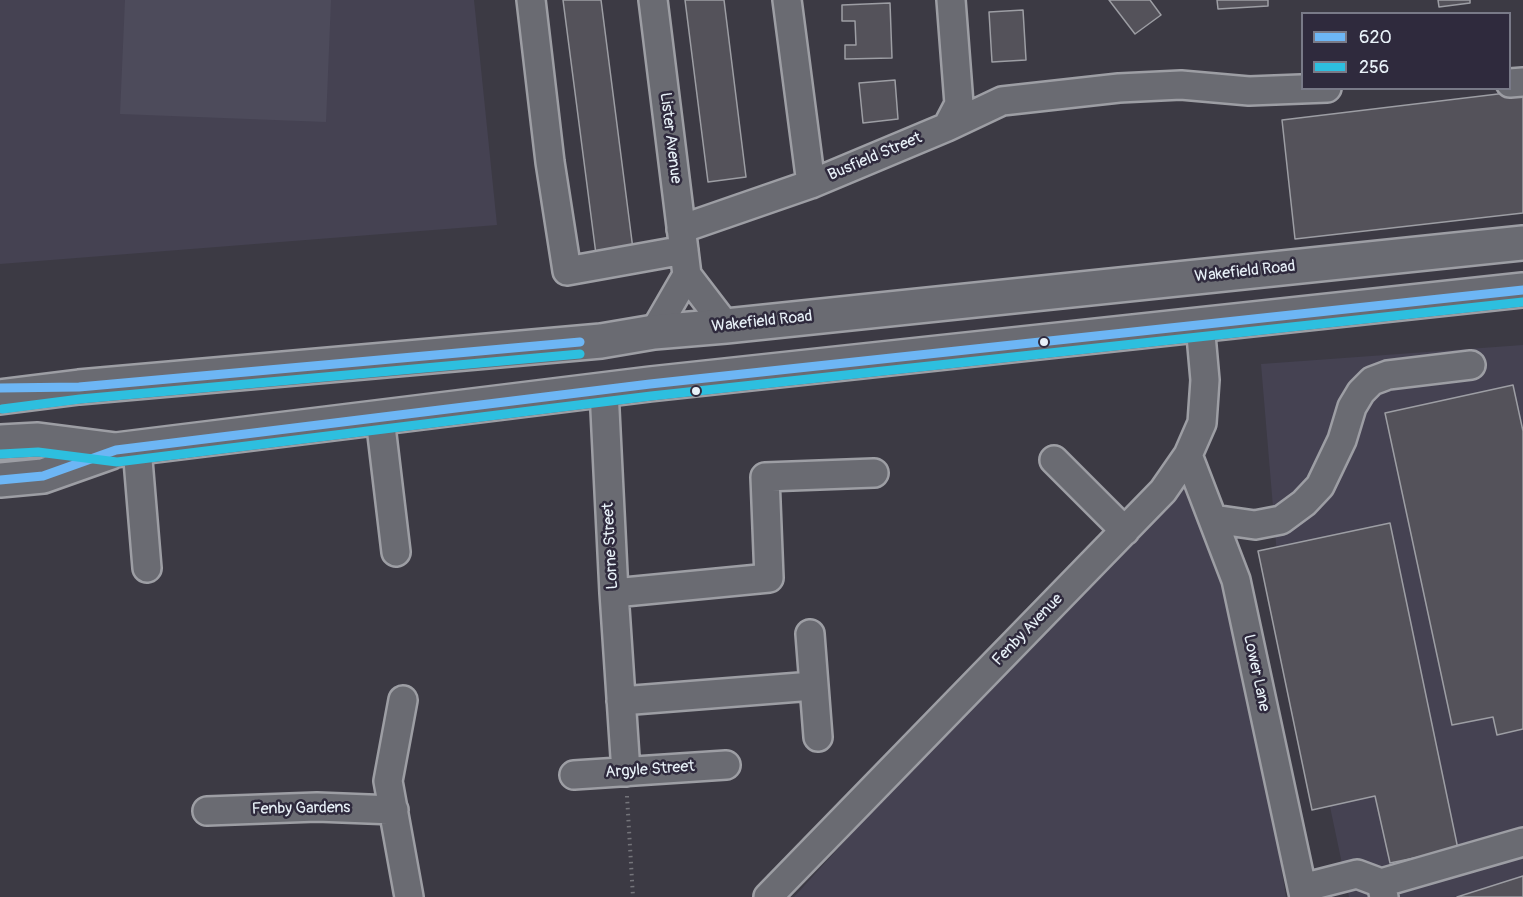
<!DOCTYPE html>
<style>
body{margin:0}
#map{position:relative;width:1523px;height:897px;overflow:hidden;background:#3c3a44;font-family:Pangolin,sans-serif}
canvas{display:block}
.legend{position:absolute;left:1301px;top:12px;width:210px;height:78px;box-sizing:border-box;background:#2f2a3d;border:2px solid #797a88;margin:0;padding:8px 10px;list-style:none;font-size:18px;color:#e8f1f8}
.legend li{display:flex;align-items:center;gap:12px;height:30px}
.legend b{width:30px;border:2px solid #797a88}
</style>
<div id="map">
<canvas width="1523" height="897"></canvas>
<ul class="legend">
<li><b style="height:8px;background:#6db6f5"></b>620</li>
<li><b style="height:8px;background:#2dbfdf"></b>256</li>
</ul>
</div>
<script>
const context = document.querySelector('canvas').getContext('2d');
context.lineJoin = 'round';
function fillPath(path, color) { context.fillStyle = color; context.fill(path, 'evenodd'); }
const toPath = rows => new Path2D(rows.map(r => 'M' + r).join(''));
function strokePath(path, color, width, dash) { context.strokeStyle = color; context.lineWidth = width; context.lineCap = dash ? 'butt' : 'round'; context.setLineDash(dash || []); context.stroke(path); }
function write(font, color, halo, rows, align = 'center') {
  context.font = font + ' Pangolin,sans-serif'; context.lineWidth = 5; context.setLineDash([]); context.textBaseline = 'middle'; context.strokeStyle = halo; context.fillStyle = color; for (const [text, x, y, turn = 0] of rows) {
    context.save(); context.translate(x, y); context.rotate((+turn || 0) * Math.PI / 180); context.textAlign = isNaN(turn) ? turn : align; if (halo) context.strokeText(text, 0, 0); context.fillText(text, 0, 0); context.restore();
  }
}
fillPath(toPath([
 [0,0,474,0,497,225,0,264],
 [1523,345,1523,897,1349,897,1277,555,1261,364],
 [1188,455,1236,580,1286,897,794,897,1163,491]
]), '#454252');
fillPath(toPath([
 [125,0,331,0,326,122,120,114]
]), '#4d4b5b');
const building = toPath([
 [563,0,601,0,634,257,597,262,563,0],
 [685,0,724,0,746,177,708,182,685,0],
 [1109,0,1150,0,1161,15,1135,34,1109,0],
 [1217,0,1268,0,1268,6,1218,9,1217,0],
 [1438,0,1470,0,1470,3,1439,7,1438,0],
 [890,3,892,58,845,59,845,45,856,45,855,21,842,21,842,5,890,3],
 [1023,10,1026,60,992,62,989,12,1023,10],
 [895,80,898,119,863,123,859,83,895,80],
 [1523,91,1523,213,1295,239,1282,120,1523,91],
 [1513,385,1523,431,1523,729,1497,735,1493,717,1452,725,1385,413,1513,385],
 [1390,523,1458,849,1390,863,1375,796,1312,810,1258,551,1390,523],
 [1523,876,1523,897,1457,897,1523,876]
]);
fillPath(building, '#54525a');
strokePath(building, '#9d9ea4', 1.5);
const minor = toPath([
 [531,0,550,162,567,271,684,250],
 [653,0,687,275,726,326],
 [787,0,811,184],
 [1510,83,1523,82],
 [947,127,1002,101,1119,88,1181,85,1249,91,1327,88],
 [681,229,811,184,947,127,959,104,951,0],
 [654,332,687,275],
 [604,390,614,593,626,772],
 [380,418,396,552],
 [137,448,147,568],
 [1188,455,1236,580,1304,897],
 [1054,460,1125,531],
 [1213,519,1255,525,1281,520,1304,503,1320,486,1342,440,1352,407,1361,392,1372,381,1388,375,1471,365],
 [614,593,769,578,765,477,874,473],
 [810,634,818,737],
 [403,700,388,781,409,897],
 [621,701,813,686],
 [574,775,726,765],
 [207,811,317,807,394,810],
 [1381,883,1523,842],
 [1302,888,1357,874,1381,883,1384,897],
 [768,897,1163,491,1188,455,1202,423,1205,380,1200,324]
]);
const major = toPath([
 [0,397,79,387,601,341,654,332,726,326,1523,243],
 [0,442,38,440,116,450,650,384,1523,290],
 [0,480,43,476,111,452]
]);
strokePath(minor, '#9d9ea4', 32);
strokePath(major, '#9d9ea4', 38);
strokePath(toPath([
 [627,796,633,897]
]), '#74747a', 4, [1.5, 4.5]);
strokePath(minor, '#6a6b72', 27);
strokePath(major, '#6a6b72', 33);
strokePath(toPath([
 [0,388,79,387,580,342],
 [0,480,43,476,116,450,650,384,1523,290]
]), '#6db6f5', 9);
strokePath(toPath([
 [2,409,80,399,580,354],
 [1,454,38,452,117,462,651,396,1523,302]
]), '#2dbfdf', 9);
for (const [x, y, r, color] of [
 [1044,342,5,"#e8f1f8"],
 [696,391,5,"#e8f1f8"]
]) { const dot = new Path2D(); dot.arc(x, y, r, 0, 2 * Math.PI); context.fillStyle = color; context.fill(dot); strokePath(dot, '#2f2a3d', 2); }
write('16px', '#e8f1f8', '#2f2a3d', [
 ["Lister Avenue",670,138,83],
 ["Busfield Street",875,157,-23],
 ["Wakefield Road",1245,272,-6],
 ["Wakefield Road",762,322,-6],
 ["Lorne Street",611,546,-93],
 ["Fenby Avenue",1028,630,-46],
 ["Lower Lane",1256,673,78],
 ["Argyle Street",650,770,-4],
 ["Fenby Gardens",301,809,-1]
]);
</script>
